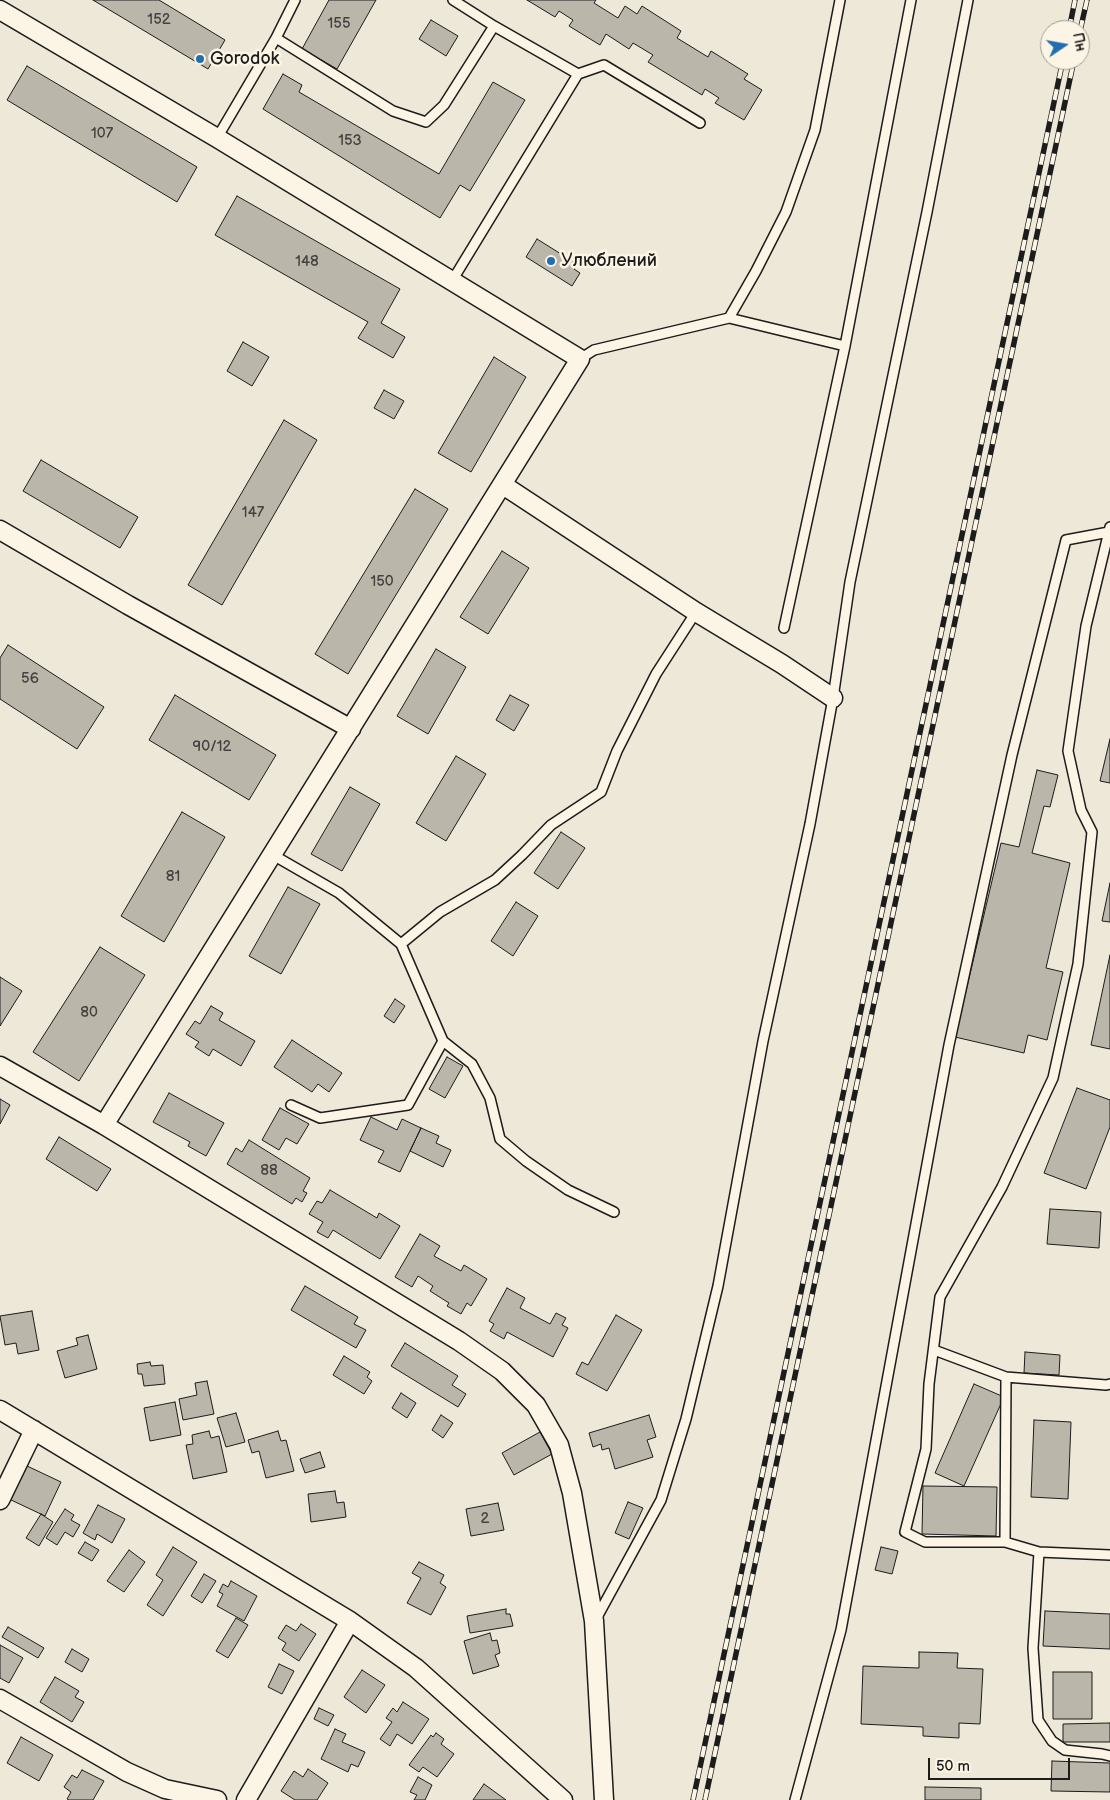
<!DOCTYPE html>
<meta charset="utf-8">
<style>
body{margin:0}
#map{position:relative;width:1110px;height:1800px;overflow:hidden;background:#eee8d9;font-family:"Balsamiq Sans",sans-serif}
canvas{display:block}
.north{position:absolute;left:1040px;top:20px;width:50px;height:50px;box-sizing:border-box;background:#fcf5e5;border:1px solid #a29e95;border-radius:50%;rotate:78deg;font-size:14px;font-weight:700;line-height:20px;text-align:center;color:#1c1c1c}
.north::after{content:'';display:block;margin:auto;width:18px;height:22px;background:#1f6fb2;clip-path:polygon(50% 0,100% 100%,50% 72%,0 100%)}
.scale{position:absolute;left:928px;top:1758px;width:142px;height:22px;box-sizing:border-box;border:2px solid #1c1c1c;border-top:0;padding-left:6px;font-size:15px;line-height:18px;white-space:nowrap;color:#1c1c1c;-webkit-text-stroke:4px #fcf5e5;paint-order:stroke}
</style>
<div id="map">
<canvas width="1110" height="1800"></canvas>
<div class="north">Пн</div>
<div class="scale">50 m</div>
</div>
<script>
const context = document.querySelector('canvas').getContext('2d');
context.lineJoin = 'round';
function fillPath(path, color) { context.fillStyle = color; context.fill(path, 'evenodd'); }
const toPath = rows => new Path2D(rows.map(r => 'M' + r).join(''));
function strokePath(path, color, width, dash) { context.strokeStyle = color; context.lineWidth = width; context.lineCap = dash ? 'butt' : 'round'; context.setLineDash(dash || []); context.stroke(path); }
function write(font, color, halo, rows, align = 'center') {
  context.font = font + ' "Balsamiq Sans",sans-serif'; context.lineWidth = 5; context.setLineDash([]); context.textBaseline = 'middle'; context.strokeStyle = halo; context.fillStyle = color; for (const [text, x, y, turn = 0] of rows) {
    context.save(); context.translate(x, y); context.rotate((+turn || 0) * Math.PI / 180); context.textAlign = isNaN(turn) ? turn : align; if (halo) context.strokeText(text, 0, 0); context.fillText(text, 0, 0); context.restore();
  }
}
const building = toPath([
 [93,0,159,0,225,40,208,69,93,0],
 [329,0,376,0,337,69,302,49,329,0],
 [527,0,596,0,594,3,618,18,625,6,637,14,642,6,681,31,677,38,708,57,711,51,748,74,744,79,762,90,744,120,715,103,719,98,705,89,702,95,648,62,653,55,633,43,629,49,606,34,600,45,569,26,573,20,559,11,555,17,527,0],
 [431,20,458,36,446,56,419,39,431,20],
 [27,66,197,167,177,202,7,100,27,66],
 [283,74,302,85,299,92,439,174,493,82,525,100,470,191,460,185,440,218,263,109,283,74],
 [237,196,400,289,381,323,405,337,393,358,358,338,368,322,215,235,237,196],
 [537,239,577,264,574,269,580,273,572,286,526,257,537,239],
 [243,342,269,357,252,386,227,371,243,342],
 [494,357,526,377,471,472,438,453,494,357],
 [384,390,404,401,394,419,374,408,384,390],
 [284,420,317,440,222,605,188,585,284,420],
 [41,460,138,517,120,548,23,491,41,460],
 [415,489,448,509,348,674,315,654,415,489],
 [502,551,529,568,488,634,460,617,502,551],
 [8,645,104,707,77,749,0,699,0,658,8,645],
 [436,649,466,667,428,734,397,716,436,649],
 [175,695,276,755,249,800,149,740,175,695],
 [510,695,529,705,514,731,496,720,510,695],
 [1110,739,1110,783,1100,781,1110,739],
 [456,756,486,774,446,841,416,823,456,756],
 [1037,770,1058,775,1050,807,1044,806,1032,853,1070,863,1046,968,1063,972,1047,1040,1028,1035,1024,1053,955,1037,1001,843,1019,847,1037,770],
 [350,787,380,804,342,871,311,854,350,787],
 [182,812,225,837,164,942,121,916,182,812],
 [561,832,585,848,558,889,534,873,561,832],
 [1110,883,1110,922,1102,921,1110,883],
 [288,887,320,904,281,974,249,956,288,887],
 [516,902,538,916,513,956,491,941,516,902],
 [100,947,145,975,79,1081,33,1052,100,947],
 [1110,955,1110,1049,1091,1045,1110,955],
 [0,977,22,991,0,1026,0,977],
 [395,999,405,1006,394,1023,384,1016,395,999],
 [211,1006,223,1013,219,1020,255,1041,241,1066,213,1049,209,1056,195,1047,199,1042,186,1034,195,1021,200,1024,211,1006],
 [292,1040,342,1073,329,1092,318,1084,312,1092,274,1067,292,1040],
 [447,1057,463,1066,445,1098,429,1089,447,1057],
 [1077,1088,1110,1100,1110,1127,1086,1189,1044,1173,1077,1088],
 [169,1093,224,1123,206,1156,188,1146,190,1142,153,1122,169,1093],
 [0,1099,10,1105,0,1124,0,1099],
 [280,1108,309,1124,297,1144,286,1138,279,1150,262,1140,280,1108],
 [371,1117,397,1130,402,1119,421,1128,400,1172,378,1162,384,1151,360,1140,371,1117],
 [421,1128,439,1136,436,1143,451,1150,443,1167,410,1151,421,1128],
 [59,1137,111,1169,97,1191,46,1159,59,1137],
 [249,1140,310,1178,303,1191,307,1193,302,1202,296,1198,292,1204,227,1164,236,1148,242,1152,249,1140],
 [330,1190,377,1218,379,1213,400,1226,380,1259,333,1230,328,1238,317,1232,323,1222,309,1214,317,1201,322,1203,330,1190],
 [1050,1209,1101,1212,1099,1248,1047,1244,1050,1209],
 [420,1234,440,1246,434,1256,461,1271,464,1265,487,1279,471,1306,467,1303,461,1314,447,1306,449,1303,430,1291,433,1286,418,1276,412,1287,395,1277,420,1234],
 [305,1286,358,1317,354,1324,366,1330,356,1348,291,1310,305,1286],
 [507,1288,525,1298,520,1308,550,1324,556,1313,566,1318,562,1325,568,1328,553,1357,507,1332,504,1339,490,1331,494,1324,489,1321,507,1288],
 [32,1311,39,1350,18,1354,16,1343,5,1345,0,1316,32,1311],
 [616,1315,642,1330,607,1391,576,1374,582,1362,588,1365,616,1315],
 [88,1335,97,1369,65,1378,57,1351,78,1345,76,1338,88,1335],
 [405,1343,458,1376,452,1385,466,1394,458,1407,391,1366,405,1343],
 [1025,1352,1060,1355,1059,1375,1024,1373,1025,1352],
 [344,1356,370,1372,367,1377,372,1381,364,1394,333,1375,344,1356],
 [150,1362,151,1366,163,1365,165,1384,144,1386,142,1374,138,1374,137,1364,150,1362],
 [207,1381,214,1414,183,1420,179,1399,197,1395,195,1383,207,1381],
 [974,1384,1004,1397,964,1486,935,1473,974,1384],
 [401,1393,416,1403,407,1418,392,1408,401,1393],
 [175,1402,181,1435,150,1441,144,1408,175,1402],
 [236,1413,245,1442,226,1447,217,1418,236,1413],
 [441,1415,453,1423,443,1438,432,1430,441,1415],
 [649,1415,656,1437,647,1440,653,1457,615,1469,609,1448,602,1450,601,1444,593,1447,589,1433,649,1415],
 [1034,1420,1071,1422,1068,1499,1031,1497,1034,1420],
 [209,1431,211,1438,219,1436,227,1472,193,1479,186,1445,193,1444,192,1435,209,1431],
 [278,1431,281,1441,286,1440,294,1471,266,1478,259,1451,252,1453,248,1440,278,1431],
 [540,1432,552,1454,514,1475,502,1453,540,1432],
 [320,1452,325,1467,305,1473,300,1459,320,1452],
 [25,1465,61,1482,45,1516,9,1499,25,1465],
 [923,1486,997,1487,996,1536,922,1534,923,1486],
 [335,1491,337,1503,344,1502,346,1517,311,1522,308,1494,335,1491],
 [628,1502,643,1508,629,1539,615,1533,628,1502],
 [498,1503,504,1530,471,1536,466,1509,498,1503],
 [98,1505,125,1519,112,1543,97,1534,95,1540,83,1533,98,1505],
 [65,1509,74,1515,71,1520,80,1525,73,1537,65,1532,57,1545,46,1538,65,1509],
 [41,1514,53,1522,39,1546,26,1538,41,1514],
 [85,1542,99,1550,92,1561,78,1553,85,1542],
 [173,1547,197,1562,163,1616,147,1605,163,1580,156,1575,173,1547],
 [881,1547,898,1551,892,1574,875,1570,881,1547],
 [129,1550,145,1562,124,1592,107,1581,129,1550],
 [419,1562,444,1575,440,1583,446,1587,431,1615,407,1603,421,1578,412,1573,419,1562],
 [204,1574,216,1581,202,1603,191,1596,204,1574],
 [231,1581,257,1596,244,1621,217,1606,223,1594,219,1592,223,1584,228,1587,231,1581],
 [506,1609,506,1614,510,1614,513,1626,470,1633,467,1616,506,1609],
 [1045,1611,1110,1614,1110,1649,1043,1646,1045,1611],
 [236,1618,248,1625,228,1658,216,1651,236,1618],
 [301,1624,316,1634,299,1661,282,1650,286,1643,278,1638,286,1625,296,1631,301,1624],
 [8,1627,44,1648,38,1658,2,1637,8,1627],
 [490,1633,492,1641,497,1640,500,1653,495,1655,499,1666,473,1674,464,1641,490,1633],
 [0,1645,23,1658,9,1683,0,1678,0,1645],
 [72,1649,89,1659,82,1672,65,1662,72,1649],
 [919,1652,958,1653,957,1668,983,1669,980,1724,959,1723,959,1738,923,1736,923,1727,861,1724,863,1666,919,1668,919,1652],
 [279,1664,294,1671,282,1694,268,1687,279,1664],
 [362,1670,385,1685,366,1713,344,1697,362,1670],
 [1053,1672,1092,1672,1092,1719,1053,1719,1053,1672],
 [55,1677,79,1691,75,1697,84,1702,72,1722,40,1702,55,1677],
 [403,1702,429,1719,412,1744,397,1734,390,1746,380,1739,392,1722,386,1718,393,1708,397,1712,403,1702],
 [319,1708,334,1715,328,1726,314,1719,319,1708],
 [1110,1723,1110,1742,1063,1742,1063,1724,1110,1723],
 [335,1729,346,1734,342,1742,365,1752,358,1767,351,1764,348,1772,321,1759,335,1729],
 [436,1733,444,1739,441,1744,454,1754,437,1777,423,1767,419,1772,409,1765,431,1735,433,1737,436,1733],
 [21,1737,53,1755,39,1781,7,1763,21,1737],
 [1052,1761,1110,1763,1110,1792,1051,1791,1052,1761],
 [308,1769,328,1783,317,1800,295,1800,281,1791,294,1771,303,1777,308,1769],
 [82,1770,104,1781,93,1800,69,1800,67,1799,71,1792,64,1787,72,1775,77,1778,82,1770],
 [418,1777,432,1785,425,1800,414,1800,417,1795,410,1792,418,1777],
 [484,1784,506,1800,473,1800,484,1784],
 [925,1787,981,1788,981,1800,925,1800,925,1787]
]);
fillPath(building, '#bab6aa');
strokePath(building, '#1c1c1c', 1);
const service = toPath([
 [453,0,494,26,578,74],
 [276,38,295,0],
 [217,138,276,38,393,111,426,122,444,105,494,26],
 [452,281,578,74,604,65,700,123],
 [729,318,845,346,911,0],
 [580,359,594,350,729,318,756,271,786,212,815,130,840,0],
 [784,628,845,346],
 [273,855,339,893,401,944,443,1041,408,1105,320,1118,291,1105],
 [401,944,440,912,495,880,522,855,551,825,601,792,617,751,656,674,696,612],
 [443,1041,472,1064,490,1098,500,1139,526,1161,568,1190,614,1212],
 [934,1350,1006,1377,1106,1385,1110,1384],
 [1005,1542,1006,1377],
 [1039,1552,1005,1542,925,1542,905,1532,926,1449,929,1384,940,1297,1002,1187,1053,1078,1078,964,1092,832,1081,810,1068,751,1086,626,1110,527],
 [1110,1555,1039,1552,1033,1648,1038,1720,1052,1741,1065,1750,1102,1754,1110,1756],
 [596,1619,661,1500,686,1419,718,1286,763,1041,810,824,833,698,850,582,927,212,968,0],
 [795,1800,841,1630,949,1045,1012,755,1066,540,1109,532]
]);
const minor = toPath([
 [0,10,217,138,580,359,104,1125],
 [503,485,696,612,782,664,833,698],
 [0,530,128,605,351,729],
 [0,1066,104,1125,459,1341,502,1371,536,1405,559,1445,572,1493,594,1621,604,1800],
 [0,1410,350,1621,416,1668,563,1800],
 [0,1500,34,1430],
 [0,1699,127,1772,165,1789,217,1800],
 [246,1800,350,1621]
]);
strokePath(service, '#1c1c1c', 12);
strokePath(minor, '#1c1c1c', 21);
strokePath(service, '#fcf5e5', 9);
strokePath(minor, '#fcf5e5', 18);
const rail = toPath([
 [1069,30,1075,0],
 [1080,31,1087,0],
 [693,1800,1063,60],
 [705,1800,1074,60]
]);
strokePath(rail, '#1c1c1c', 5.5);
strokePath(rail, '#fcf5e5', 4, [11]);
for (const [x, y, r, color] of [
 [200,59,5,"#1f6fb2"],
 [551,261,5,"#1f6fb2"]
]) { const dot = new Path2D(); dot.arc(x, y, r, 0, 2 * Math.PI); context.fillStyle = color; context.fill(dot); strokePath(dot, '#fcf5e5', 2); }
write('15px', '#444240', null, [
 ["152",159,20],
 ["155",339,24],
 ["107",102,134],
 ["153",350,141],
 ["148",307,262],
 ["147",253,513],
 ["150",382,582],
 ["56",30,679],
 ["90/12",212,747],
 ["81",173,877],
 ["80",89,1013],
 ["88",269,1171],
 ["2",485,1519]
]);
write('18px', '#1c1c1c', '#fcf5e5', [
 ["Gorodok",210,59],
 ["Улюблений",561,261]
], 'left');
</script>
